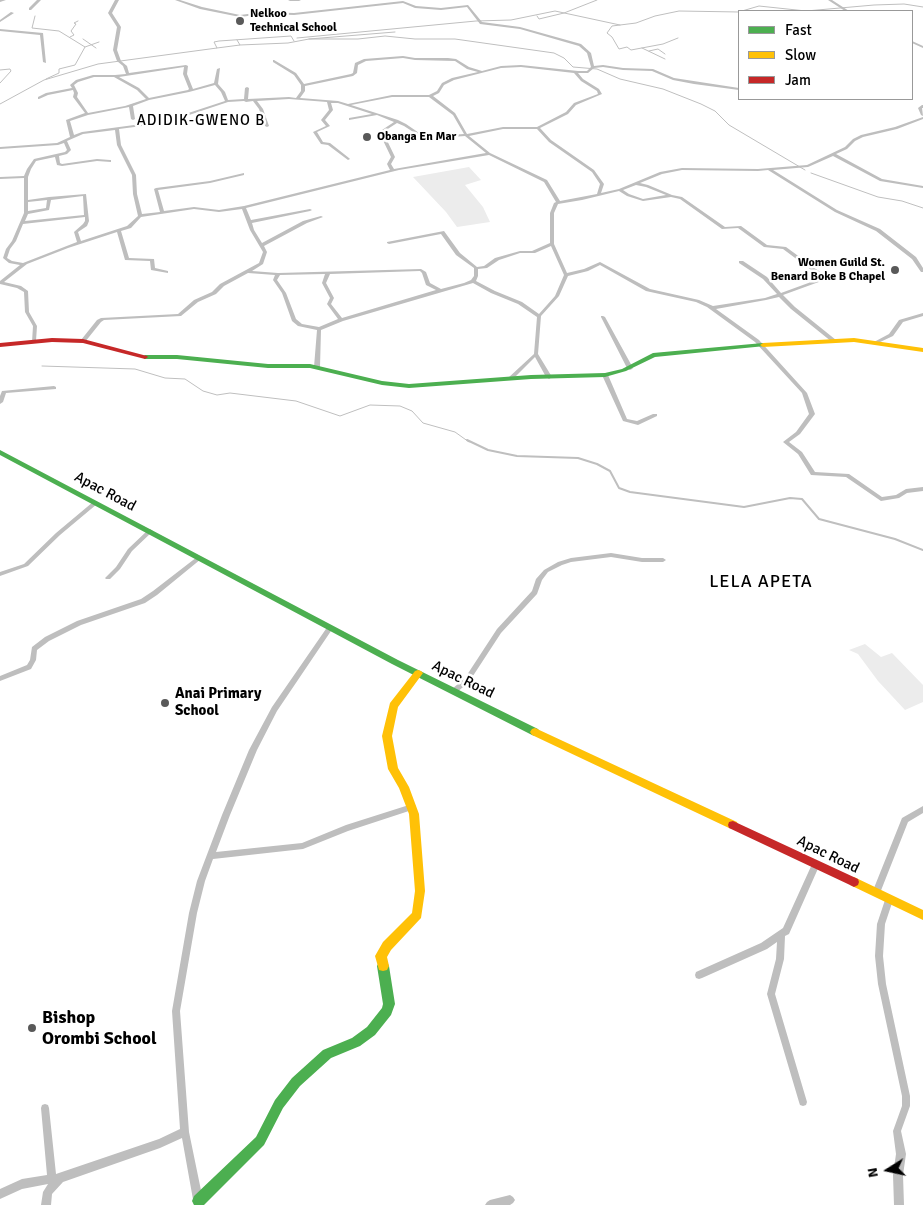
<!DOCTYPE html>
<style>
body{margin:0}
#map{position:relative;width:923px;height:1205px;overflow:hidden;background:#fff;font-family:Signika,sans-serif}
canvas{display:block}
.legend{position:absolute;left:738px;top:10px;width:175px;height:90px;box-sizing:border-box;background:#fff;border:1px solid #999;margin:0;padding:6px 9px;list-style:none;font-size:15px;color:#000}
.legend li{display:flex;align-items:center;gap:10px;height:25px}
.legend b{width:25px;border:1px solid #999}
.north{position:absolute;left:863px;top:1145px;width:50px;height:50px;-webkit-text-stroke:4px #fff;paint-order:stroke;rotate:260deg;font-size:14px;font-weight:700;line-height:20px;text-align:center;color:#000}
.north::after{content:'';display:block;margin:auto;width:18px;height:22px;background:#000;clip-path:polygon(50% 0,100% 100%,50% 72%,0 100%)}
</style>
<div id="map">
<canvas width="923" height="1205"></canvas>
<ul class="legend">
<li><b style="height:6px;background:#4caf50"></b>Fast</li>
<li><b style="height:6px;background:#ffc107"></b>Slow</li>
<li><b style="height:6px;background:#c62828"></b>Jam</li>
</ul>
<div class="north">N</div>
</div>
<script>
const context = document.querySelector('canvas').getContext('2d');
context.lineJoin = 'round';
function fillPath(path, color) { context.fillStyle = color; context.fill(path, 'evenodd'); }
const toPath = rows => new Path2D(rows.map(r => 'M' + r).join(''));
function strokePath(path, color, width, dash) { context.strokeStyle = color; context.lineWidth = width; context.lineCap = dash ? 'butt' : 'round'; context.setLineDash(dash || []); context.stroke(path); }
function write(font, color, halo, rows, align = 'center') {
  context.font = font + ' Signika,sans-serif'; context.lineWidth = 5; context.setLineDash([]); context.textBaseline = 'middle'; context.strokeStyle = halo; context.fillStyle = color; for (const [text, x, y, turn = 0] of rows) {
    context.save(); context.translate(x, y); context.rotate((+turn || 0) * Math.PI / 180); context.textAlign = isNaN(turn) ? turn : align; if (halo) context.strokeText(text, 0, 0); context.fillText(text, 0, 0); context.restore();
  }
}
fillPath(toPath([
 [469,167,481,180,465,185,483,207,490,222,457,227,446,212,413,177],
 [865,644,881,657,892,653,923,685,923,702,905,710,878,681,858,654,849,650]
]), '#ececec');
strokePath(toPath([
 [742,11,759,6,806,11,874,5,904,4,923,7],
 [35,16,32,28,59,31,85,47,75,65,59,69,59,73,46,79],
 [537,16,539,19,564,13,597,0],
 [70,37,74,35,71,31,76,24,74,23,78,21],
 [297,38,476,21,511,20,555,11,620,25],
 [678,38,663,44,631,50,627,47,619,49,612,37,607,33,612,26,636,23,655,16,679,11,739,12],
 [83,39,96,48],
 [309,39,358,39,385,36,415,39,455,39,554,53,564,58,573,67,597,69,620,79,663,89,701,104,715,111,729,125,805,170],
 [240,45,288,43,309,39,395,32],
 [85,47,99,42],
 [217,48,240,45,237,40],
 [642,48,665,59],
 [649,51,658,49,665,54],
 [0,70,10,69,11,71,0,83],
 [0,104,44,80,98,64,217,48,214,42,219,41,291,36,294,41],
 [811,173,878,197,902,201,923,208],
 [42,366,135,369,165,378,185,379,203,391,217,395,230,393,296,401,340,416,370,405,400,406,412,411,423,423,455,432,469,442]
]), '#bfbfbf', 1);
strokePath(toPath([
 [467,440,488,450,517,456,578,458,597,464,610,471,619,488,630,492,744,507,790,498,802,499,819,519,895,539,923,550]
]), '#bfbfbf', 2);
fillPath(toPath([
 [0,0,6,0,0,2,0,0],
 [37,0,41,0,31,10,29,10,29,8,37,0],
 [115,0,119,0,112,13,121,27,117,50,121,61,127,66,129,73,186,65,188,66,187,74,193,89,214,83,217,69,220,68,218,84,225,92,228,100,244,99,245,88,247,87,249,88,248,99,289,97,296,98,301,91,301,85,294,75,273,62,273,60,274,60,296,73,304,84,351,74,353,73,355,63,364,59,403,56,415,58,448,58,456,59,469,67,482,71,501,66,521,65,578,71,587,71,591,67,587,53,579,46,520,29,480,24,467,7,441,10,415,8,403,3,294,15,263,14,240,17,200,9,175,0,180,0,202,7,240,15,263,12,294,13,403,1,416,6,441,8,468,5,482,22,520,27,581,44,591,53,594,66,603,65,623,68,653,69,674,78,739,88,739,90,694,84,673,80,652,71,623,70,603,67,594,68,588,73,578,73,583,79,599,89,602,94,576,105,568,114,540,128,551,140,594,170,604,184,601,193,619,189,660,172,682,168,758,169,807,165,845,147,853,139,861,135,895,127,923,117,923,119,897,129,863,137,855,141,847,149,836,154,882,179,923,186,923,188,880,181,833,156,808,167,773,170,837,210,880,229,916,257,923,268,923,272,921,272,912,259,876,231,835,212,768,170,758,171,682,170,662,174,640,183,648,185,672,195,682,197,725,227,741,226,767,245,786,247,827,277,827,279,783,295,795,307,836,340,836,342,832,342,791,309,779,297,766,300,716,309,759,340,807,393,815,414,800,434,789,442,802,452,815,472,849,474,882,497,896,495,906,489,923,487,923,491,907,493,899,498,881,501,846,477,811,475,798,454,783,442,796,432,809,414,802,393,755,342,707,307,696,302,646,291,600,265,588,271,568,276,559,296,541,316,538,354,552,377,549,379,546,377,535,357,512,380,508,380,508,378,534,354,537,317,518,304,491,293,473,283,343,321,321,330,320,367,317,369,314,367,317,330,298,326,292,321,282,293,273,280,275,275,248,273,224,286,216,294,198,302,181,316,104,320,101,322,85,342,81,342,81,340,97,320,101,318,178,314,194,300,212,292,220,284,259,263,263,252,250,230,242,209,219,212,194,209,141,217,131,228,121,231,129,258,154,259,155,268,168,271,168,273,151,270,150,261,125,260,117,232,68,248,27,264,4,282,21,286,28,291,29,312,37,326,36,341,34,342,32,342,33,326,25,312,24,292,17,288,0,284,0,281,20,265,9,263,3,258,6,249,12,241,24,213,24,178,0,179,0,177,24,176,27,169,34,159,65,152,67,150,64,143,58,145,0,149,0,147,57,143,70,137,66,120,85,113,73,97,74,93,73,90,48,95,39,99,38,99,38,97,46,93,72,88,70,85,76,80,93,75,115,75,126,74,123,66,117,61,113,50,117,27,108,13,115,0],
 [403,58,415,60,455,61,467,69,478,72,452,78,442,83,437,91,429,95,392,95,348,104,338,101,300,98,305,91,305,86,353,76,357,73,358,65,366,61,403,58],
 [184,67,183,74,189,89,188,90,149,98,139,88,119,77,184,67],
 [521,67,574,73,581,81,597,91,598,94,574,103,566,112,537,127,503,127,467,134,455,113,433,96,439,93,444,85,454,80,501,68,521,67],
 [94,77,114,77,137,90,146,99,125,106,88,113,77,97,78,93,74,85,78,82,94,77],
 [215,85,221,92,225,101,164,121,82,132,74,135,70,121,88,115,129,107,131,119,133,120,135,119,133,106,149,100,189,92,215,85],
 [392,97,429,97,453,115,464,134,425,137,406,124,398,120,351,105,392,97],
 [289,99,327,102,329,110,321,120,326,126,313,132,321,144,328,145,348,160,350,159,349,158,330,143,323,142,317,132,330,126,325,120,333,110,331,103,338,103,372,114,349,118,349,120,377,115,394,122,379,132,391,157,387,164,390,170,244,206,219,210,194,207,164,211,158,190,210,183,244,175,244,173,210,181,156,188,154,189,160,212,142,214,137,194,136,175,121,145,119,129,165,123,228,102,244,101,246,102,253,101,259,109,265,126,267,127,269,126,263,109,257,101,289,99],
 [397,123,404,126,424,139,465,136,486,153,394,169,391,164,395,157,383,132,397,123],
 [503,129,537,129,549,142,592,172,600,184,597,194,560,201,547,180,490,153,469,136,503,129],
 [115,130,117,145,132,175,133,194,138,216,127,226,81,241,78,232,87,226,89,221,86,194,49,197,28,200,28,177,31,169,36,161,55,157,57,165,62,166,97,161,111,162,111,160,110,160,97,159,62,164,60,163,59,156,67,154,71,150,67,141,83,134,115,130],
 [489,155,544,182,556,202,554,203,550,213,550,243,532,251,520,251,495,258,484,266,477,267,460,253,444,231,387,242,387,243,389,244,441,234,456,255,474,268,474,276,471,280,464,283,441,289,430,283,426,272,421,269,278,273,252,271,263,264,267,252,264,246,307,223,323,217,321,216,303,221,262,243,254,230,252,223,310,211,312,210,310,209,251,220,246,208,399,170,489,155],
 [636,185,646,187,666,195,643,199,629,194,623,190,636,185],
 [619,191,627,196,643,201,671,197,680,199,722,229,738,228,764,247,783,249,822,278,781,293,767,277,743,261,739,261,739,263,763,279,777,294,765,298,713,306,699,300,650,289,600,262,584,269,567,273,554,244,554,213,558,204,582,200,619,191],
 [83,196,84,215,25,221,28,214,49,210,51,200,83,196],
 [47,200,46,208,28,211,28,202,47,200],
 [85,217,85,221,83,224,74,232,77,242,23,263,12,261,7,258,10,249,16,241,23,224,85,217],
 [551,246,564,275,555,296,539,314,522,302,495,291,476,281,478,276,478,269,487,268,499,260,520,253,535,253,551,246],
 [420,271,422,273,426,285,436,290,342,318,331,304,334,298,326,283,330,274,420,271],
 [325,274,322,283,330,298,327,304,338,319,319,327,302,324,296,319,286,293,277,280,280,275,325,274],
 [288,0,301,0,299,1,290,1,288,0],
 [828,0,832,0,849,11,845,11,828,0],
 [11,12,14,13,0,22,0,20,11,12],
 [0,29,43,33,46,63,43,62,40,35,0,31,0,29],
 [912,41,923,46,923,48,912,43,912,41],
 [922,105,923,105,923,108,922,108,923,116,921,115,918,108,922,105],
 [923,313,923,316,903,322,893,336,878,343,876,343,874,342,889,334,899,320,923,313],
 [601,316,603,316,605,317,633,368,632,369,630,370,627,368,601,317,601,316],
 [605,373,608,375,627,419,637,421,653,414,657,414,657,416,638,425,623,421,602,375,605,373],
 [54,386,56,387,56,389,6,393,3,402,0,404,0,396,2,391,54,386],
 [95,501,98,503,97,504,60,535,28,566,0,576,0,572,24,564,56,533,93,502,95,501],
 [150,529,153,531,152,532,132,551,120,569,110,579,106,579,105,578,116,567,128,549,148,530,150,529],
 [611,553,642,558,663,558,666,560,663,562,642,562,611,557,571,562,562,565,548,572,542,580,537,594,501,633,469,682,456,693,452,693,451,691,452,689,465,678,497,629,532,591,536,579,544,570,558,562,571,558,611,553],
 [199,556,201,557,202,558,201,559,157,595,145,603,81,625,49,641,37,650,36,660,31,669,0,681,0,676,27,665,30,660,32,647,45,637,77,621,141,599,153,591,197,557,199,556],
 [328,626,330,626,333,628,277,711,257,750,230,815,216,852,302,843,346,825,412,804,415,805,416,807,415,809,348,831,303,849,213,859,205,881,197,913,180,1011,189,1132,204,1205,194,1205,182,1138,160,1148,63,1182,52,1194,51,1205,41,1205,43,1192,48,1184,22,1189,0,1199,0,1189,22,1179,47,1175,41,1108,42,1105,45,1104,48,1105,49,1108,56,1174,159,1139,180,1129,172,1011,189,913,197,881,222,815,249,750,272,707,328,626],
 [923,806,923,813,908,822,880,893,879,895,876,896,873,895,872,893,902,818,923,806],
 [816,861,819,862,820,864,789,934,785,936,784,959,775,994,807,1102,806,1105,803,1106,800,1105,799,1102,767,994,776,959,777,942,767,949,702,978,699,979,696,978,695,975,696,972,761,943,783,928,813,862,816,861],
 [889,897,892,898,893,900,885,924,883,956,886,984,910,1096,910,1106,901,1131,906,1154,903,1175,904,1205,894,1205,893,1175,896,1154,893,1131,902,1106,902,1096,878,984,875,956,877,924,885,900,886,898,889,897],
 [510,1195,513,1197,515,1200,513,1203,510,1205,485,1205,487,1202,490,1200,510,1195]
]), '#bebebe');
fillPath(toPath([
 [763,343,765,344,765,346,655,357,626,371,605,377,531,379,409,388,382,385,310,368,268,368,177,359,145,359,142,357,145,355,177,355,268,364,310,364,382,381,409,384,531,375,605,373,622,369,653,353,763,343],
 [0,450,398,660,538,729,540,732,538,735,535,736,532,735,392,664,0,455,0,450],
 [383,961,387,962,389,966,395,1004,391,1015,375,1035,360,1046,331,1058,300,1086,283,1108,264,1145,204,1205,194,1205,192,1201,194,1196,256,1137,275,1100,292,1078,323,1050,352,1038,367,1027,382,1008,383,1004,377,966,379,962,383,961]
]), '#4caf50');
fillPath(toPath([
 [854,338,923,348,923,352,854,342,763,347,760,345,763,343,854,338],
 [418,670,421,671,423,673,398,707,392,736,398,768,409,787,419,814,425,891,421,918,391,950,387,957,389,966,387,970,383,971,379,970,375,956,383,942,412,913,415,891,409,814,399,788,388,769,382,736,390,703,415,671,418,670],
 [535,728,737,822,738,825,737,828,733,829,729,828,532,735,530,732,532,729,535,728],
 [854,877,923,910,923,920,850,885,849,882,850,879,854,877]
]), '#ffc107');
fillPath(toPath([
 [52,338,83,339,147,356,148,357,145,359,83,343,52,342,0,347,0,343,52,338],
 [733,821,858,879,859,882,858,885,854,887,850,885,729,828,728,825,729,822,733,821]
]), '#c62828');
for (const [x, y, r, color] of [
 [240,21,5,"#595959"],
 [367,137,5,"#595959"],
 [895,270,5,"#595959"],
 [165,703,5,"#595959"],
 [32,1028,5,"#595959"]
]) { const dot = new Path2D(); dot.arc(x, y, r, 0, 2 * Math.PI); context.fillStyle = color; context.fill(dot); strokePath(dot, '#fff', 2); }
write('bold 12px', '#000', '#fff', [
 ["Nelkoo",250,14],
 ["Technical School",250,28],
 ["Obanga En Mar",377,137],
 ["Women Guild St.",885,263,"right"],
 ["Benard Boke B Chapel",885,277,"right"]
], 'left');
context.letterSpacing = '1px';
write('15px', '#000', '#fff', [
 ["ADIDIK-GWENO B",201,121]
]);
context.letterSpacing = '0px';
write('15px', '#000', '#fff', [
 ["Apac Road",105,492,28],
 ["Apac Road",463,680,26],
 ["Apac Road",828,855,26]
]);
write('bold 15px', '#000', '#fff', [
 ["Anai Primary",175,694],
 ["School",175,711]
], 'left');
context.letterSpacing = '1px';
write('18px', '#000', '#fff', [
 ["LELA APETA",761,582]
]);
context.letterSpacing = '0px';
write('bold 18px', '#000', '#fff', [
 ["Bishop",42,1018],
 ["Orombi School",42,1039]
], 'left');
</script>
